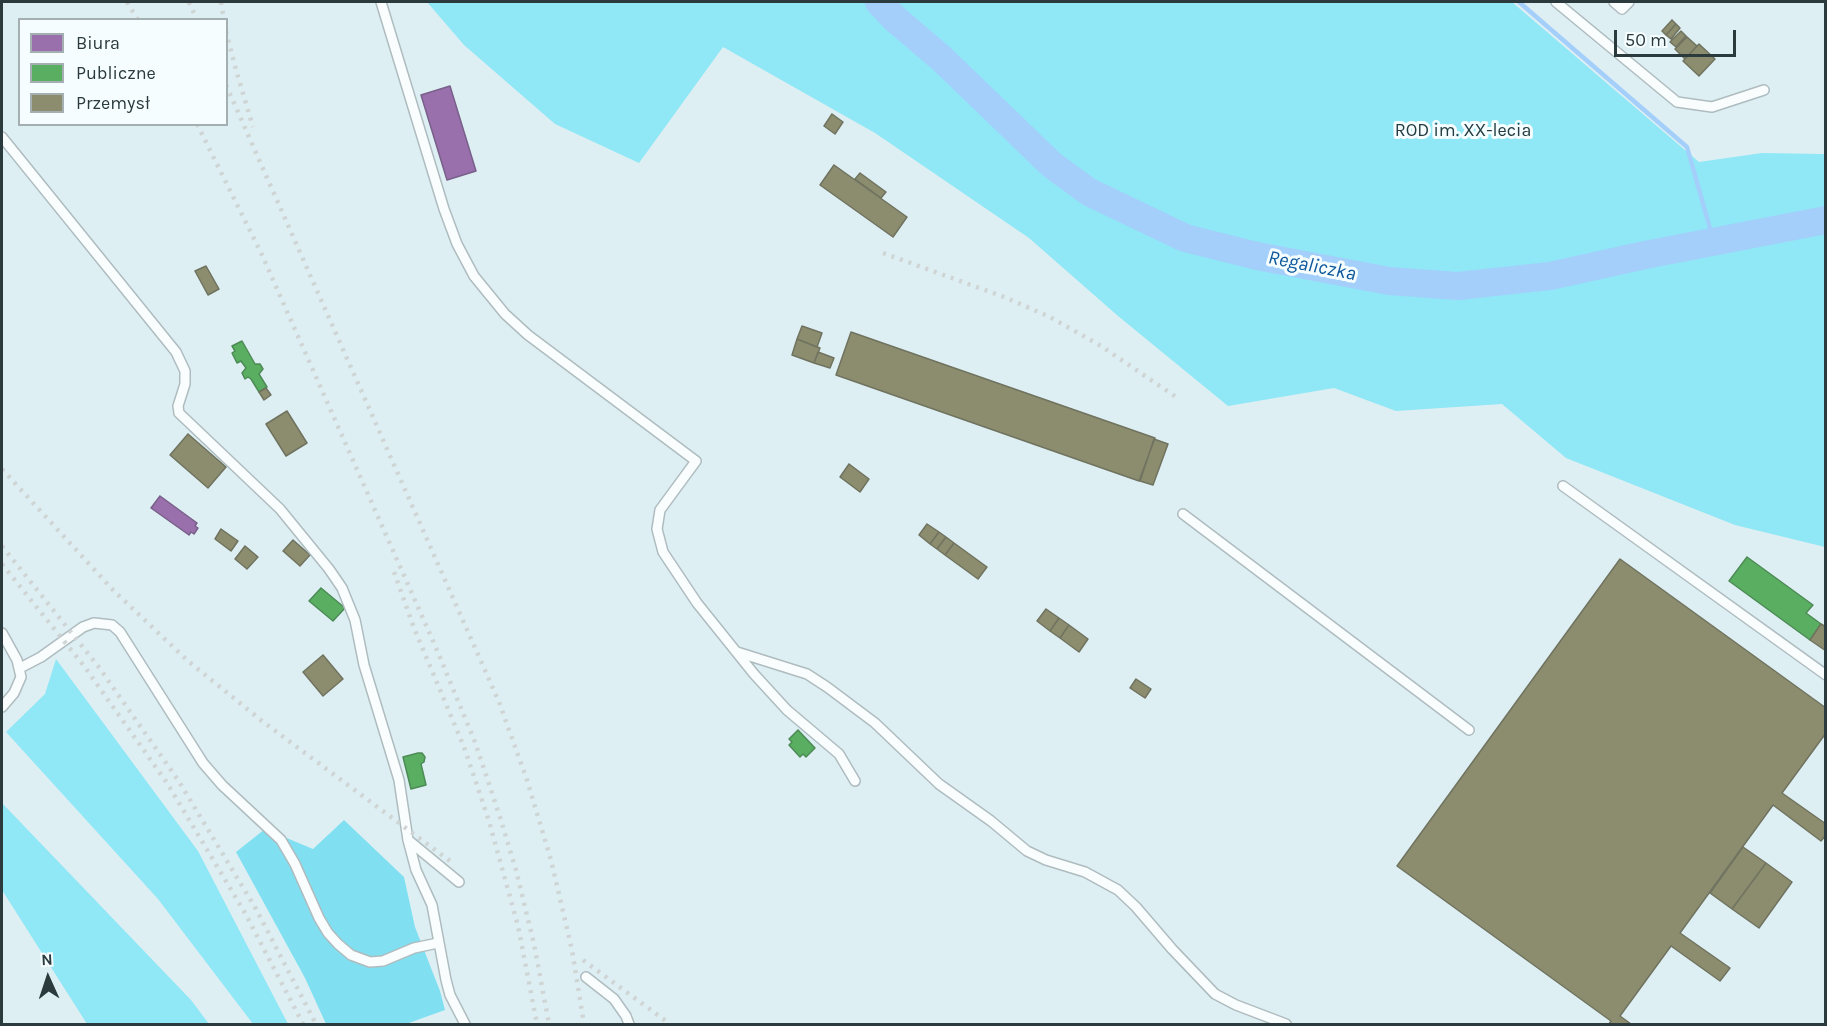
<!DOCTYPE html>
<meta charset="utf-8">
<style>
body{margin:0}
#map{position:relative;width:1827px;height:1026px;overflow:hidden;background:#deeff3;font-family:Karla,sans-serif}
canvas{display:block}
.frame{position:absolute;inset:0;border:3px solid #2a3a3d;pointer-events:none}
.legend{position:absolute;left:18px;top:18px;width:210px;height:108px;box-sizing:border-box;background:#f5fdff;border:2px solid #a4afb1;margin:0;padding:8px 10px;list-style:none;font-size:18px;color:#2a3a3d}
.legend li{display:flex;align-items:center;gap:12px;height:30px}
.legend b{width:30px;border:2px solid #a4afb1}
.north{position:absolute;left:18px;top:948px;width:60px;height:60px;-webkit-text-stroke:4px #f5fdff;paint-order:stroke;rotate:357deg;font-size:16px;font-weight:700;line-height:24px;text-align:center;color:#2a3a3d}
.north::after{content:'';display:block;margin:auto;width:21px;height:27px;background:#2a3a3d;clip-path:polygon(50% 0,100% 100%,50% 72%,0 100%)}
.scale{position:absolute;left:1614px;top:30px;width:122px;height:27px;box-sizing:border-box;border:3px solid #2a3a3d;border-top:0;padding-left:8px;font-size:18px;line-height:21px;white-space:nowrap;color:#2a3a3d;-webkit-text-stroke:4px #f5fdff;paint-order:stroke}
</style>
<div id="map">
<canvas width="1827" height="1026"></canvas>
<div class="frame"></div>
<ul class="legend">
<li><b style="height:16px;background:#9970ab"></b>Biura</li>
<li><b style="height:16px;background:#5aae61"></b>Publiczne</li>
<li><b style="height:16px;background:#8c8c6e"></b>Przemysł</li>
</ul>
<div class="north">N</div>
<div class="scale">50 m</div>
</div>
<script>
const context = document.querySelector('canvas').getContext('2d');
context.lineJoin = 'round';
function fillPath(path, color) { context.fillStyle = color; context.fill(path, 'evenodd'); }
const toPath = rows => new Path2D(rows.map(r => 'M' + r).join(''));
function strokePath(path, color, width, dash) { context.strokeStyle = color; context.lineWidth = width; context.lineCap = dash ? 'butt' : 'round'; context.setLineDash(dash || []); context.stroke(path); }
function write(font, color, halo, rows, align = 'center') {
  context.font = font + ' Karla,sans-serif'; context.lineWidth = 6; context.setLineDash([]); context.textBaseline = 'middle'; context.strokeStyle = halo; context.fillStyle = color; for (const [text, x, y, turn = 0] of rows) {
    context.save(); context.translate(x, y); context.rotate((+turn || 0) * Math.PI / 180); context.textAlign = isNaN(turn) ? turn : align; if (halo) context.strokeText(text, 0, 0); context.fillText(text, 0, 0); context.restore();
  }
}
fillPath(toPath([
 [427,2,1512,2,1699,162,1762,153,1825,154,1825,547,1735,525,1566,458,1502,404,1396,411,1334,388,1228,406,1118,316,1029,238,875,133,723,47,639,163,555,124,464,45],
 [56,659,198,851,288,1024,253,1024,158,899,6,732,45,694],
 [2,803,191,1000,209,1024,87,1024,2,890]
]), '#90e7f6');
fillPath(toPath([
 [344,820,404,877,415,927,440,991,445,1010,406,1024,326,1024,305,978,236,852,265,829,313,849]
]), '#80e0f1');
const offices = toPath([
 [450,86,476,171,447,180,421,95,450,86],
 [160,496,197,523,195,526,198,528,194,534,191,532,189,535,151,508,160,496]
]);
fillPath(offices, '#9970ab');
strokePath(offices, '#78608a', 1.5);
const public = toPath([
 [242,341,255,364,260,364,263,369,259,374,267,387,259,392,251,379,248,377,245,379,242,373,246,368,241,361,237,363,232,353,235,351,232,346,242,341],
 [1747,557,1813,605,1806,613,1821,624,1810,640,1729,581,1747,557],
 [321,588,345,608,333,621,309,601,321,588],
 [798,730,815,748,806,757,803,754,800,757,789,745,792,742,789,739,798,730],
 [418,753,422,753,425,757,424,762,421,764,426,785,411,789,403,757,418,753]
]);
fillPath(public, '#5aae61');
strokePath(public, '#4c8b56', 1.5);
const industry = toPath([
 [1672,20,1676,24,1666,35,1662,31,1672,20],
 [1676,24,1680,28,1671,39,1666,35,1676,24],
 [1681,31,1686,36,1676,47,1670,42,1681,31],
 [1687,37,1697,46,1685,59,1675,49,1687,37],
 [1699,44,1715,59,1699,76,1683,61,1699,44],
 [832,114,843,122,835,134,824,126,832,114],
 [834,165,907,217,893,237,820,185,834,165],
 [860,173,886,192,881,198,855,179,860,173],
 [206,266,219,289,208,295,195,271,206,266],
 [802,326,822,333,817,347,797,339,802,326],
 [851,332,1155,438,1139,481,836,375,851,332],
 [797,339,820,348,814,363,792,355,797,339],
 [818,352,834,358,830,368,814,363,818,352],
 [266,388,271,395,264,400,259,392,266,388],
 [287,411,307,443,286,456,266,424,287,411],
 [188,434,226,467,208,488,170,455,188,434],
 [1154,439,1168,444,1153,485,1140,481,1154,439],
 [849,464,869,479,860,492,840,477,849,464],
 [927,524,939,532,930,544,919,535,927,524],
 [221,529,238,541,231,551,215,539,221,529],
 [939,532,946,537,937,549,930,544,939,532],
 [946,537,954,543,945,555,937,549,946,537],
 [293,540,310,555,300,566,283,551,293,540],
 [954,543,987,567,978,579,945,555,954,543],
 [245,546,258,557,247,569,235,559,245,546],
 [1620,559,1826,708,1826,733,1782,793,1826,824,1826,835,1821,841,1773,805,1680,933,1730,968,1720,981,1671,946,1620,1016,1631,1024,1609,1024,1611,1021,1397,866,1620,559],
 [1046,609,1059,618,1050,631,1037,621,1046,609],
 [1059,618,1069,625,1060,638,1050,631,1059,618],
 [1821,624,1826,627,1826,651,1810,640,1821,624],
 [1069,625,1088,639,1079,652,1060,638,1069,625],
 [323,655,343,679,323,696,303,672,323,655],
 [1136,679,1151,689,1145,698,1130,688,1136,679],
 [1743,847,1766,863,1732,909,1710,893,1743,847],
 [1766,863,1792,882,1759,928,1732,909,1766,863]
]);
fillPath(industry, '#8c8c6e');
strokePath(industry, '#6f735f', 1.5);
strokePath(toPath([
 [1519,2,1687,147,1713,239]
]), '#a4cffb', 4.5);
strokePath(toPath([
 [879,2,894,18,941,58,1052,165,1089,192,1185,238,1257,256,1389,281,1458,286,1550,276,1645,255,1826,220]
]), '#a4cffb', 28);
const lane = toPath([
 [381,2,444,209,457,244,474,276,505,314,528,335,696,461,660,510,657,529,663,552,697,603,754,674,787,710,839,754,855,781],
 [1556,2,1677,102,1712,107,1764,90],
 [1614,2,1622,9,1629,2],
 [2,137,176,352,185,371,185,384,178,406,179,413,280,509,329,569,342,588,355,620,364,665,399,780,408,840,416,870,432,905,446,980,450,995,465,1024],
 [1563,486,1826,675],
 [1183,514,1469,730],
 [2,633,17,660,21,677,14,693,2,707],
 [737,652,807,674,827,687,875,723,939,784,991,821,1027,851,1046,860,1085,872,1118,890,1136,907,1172,949,1215,994,1236,1005,1286,1024],
 [20,668,41,657,83,627,94,623,112,625,120,632,203,763,222,785,281,840,295,864,319,918,328,933,338,944,351,955,370,962,383,961,414,948,438,943],
 [408,840,459,882],
 [586,977,614,999,626,1016,629,1024]
]);
strokePath(lane, '#aebcc0', 12);
strokePath(lane, '#fafdfd', 9);
strokePath(toPath([
 [127,2,138,20],
 [189,2,197,20],
 [221,2,224,20],
 [226,31,236,70,253,127],
 [226,85,499,702,527,780,551,860,572,950,584,1024],
 [197,124,262,255,437,650,475,742,500,817,516,870,534,944,549,1024],
 [883,253,1004,297,1050,317,1101,346,1179,399],
 [2,469,113,590,188,661,262,721,454,864],
 [2,546,98,666,178,780,256,909,316,1024],
 [2,564,84,666,167,783,245,913,303,1024],
 [394,572,414,628,464,747,489,821,518,926,537,1024],
 [583,960,670,1024]
]), '#cfd4d4', 4.5, [3, 6]);
write('18px', '#223b40', '#f5fdff', [
 ["ROD im. XX-lecia",1463,131]
]);
write('italic 20px', '#0b5699', '#f5fdff', [
 ["Regaliczka",1312,266,11]
]);
</script>
